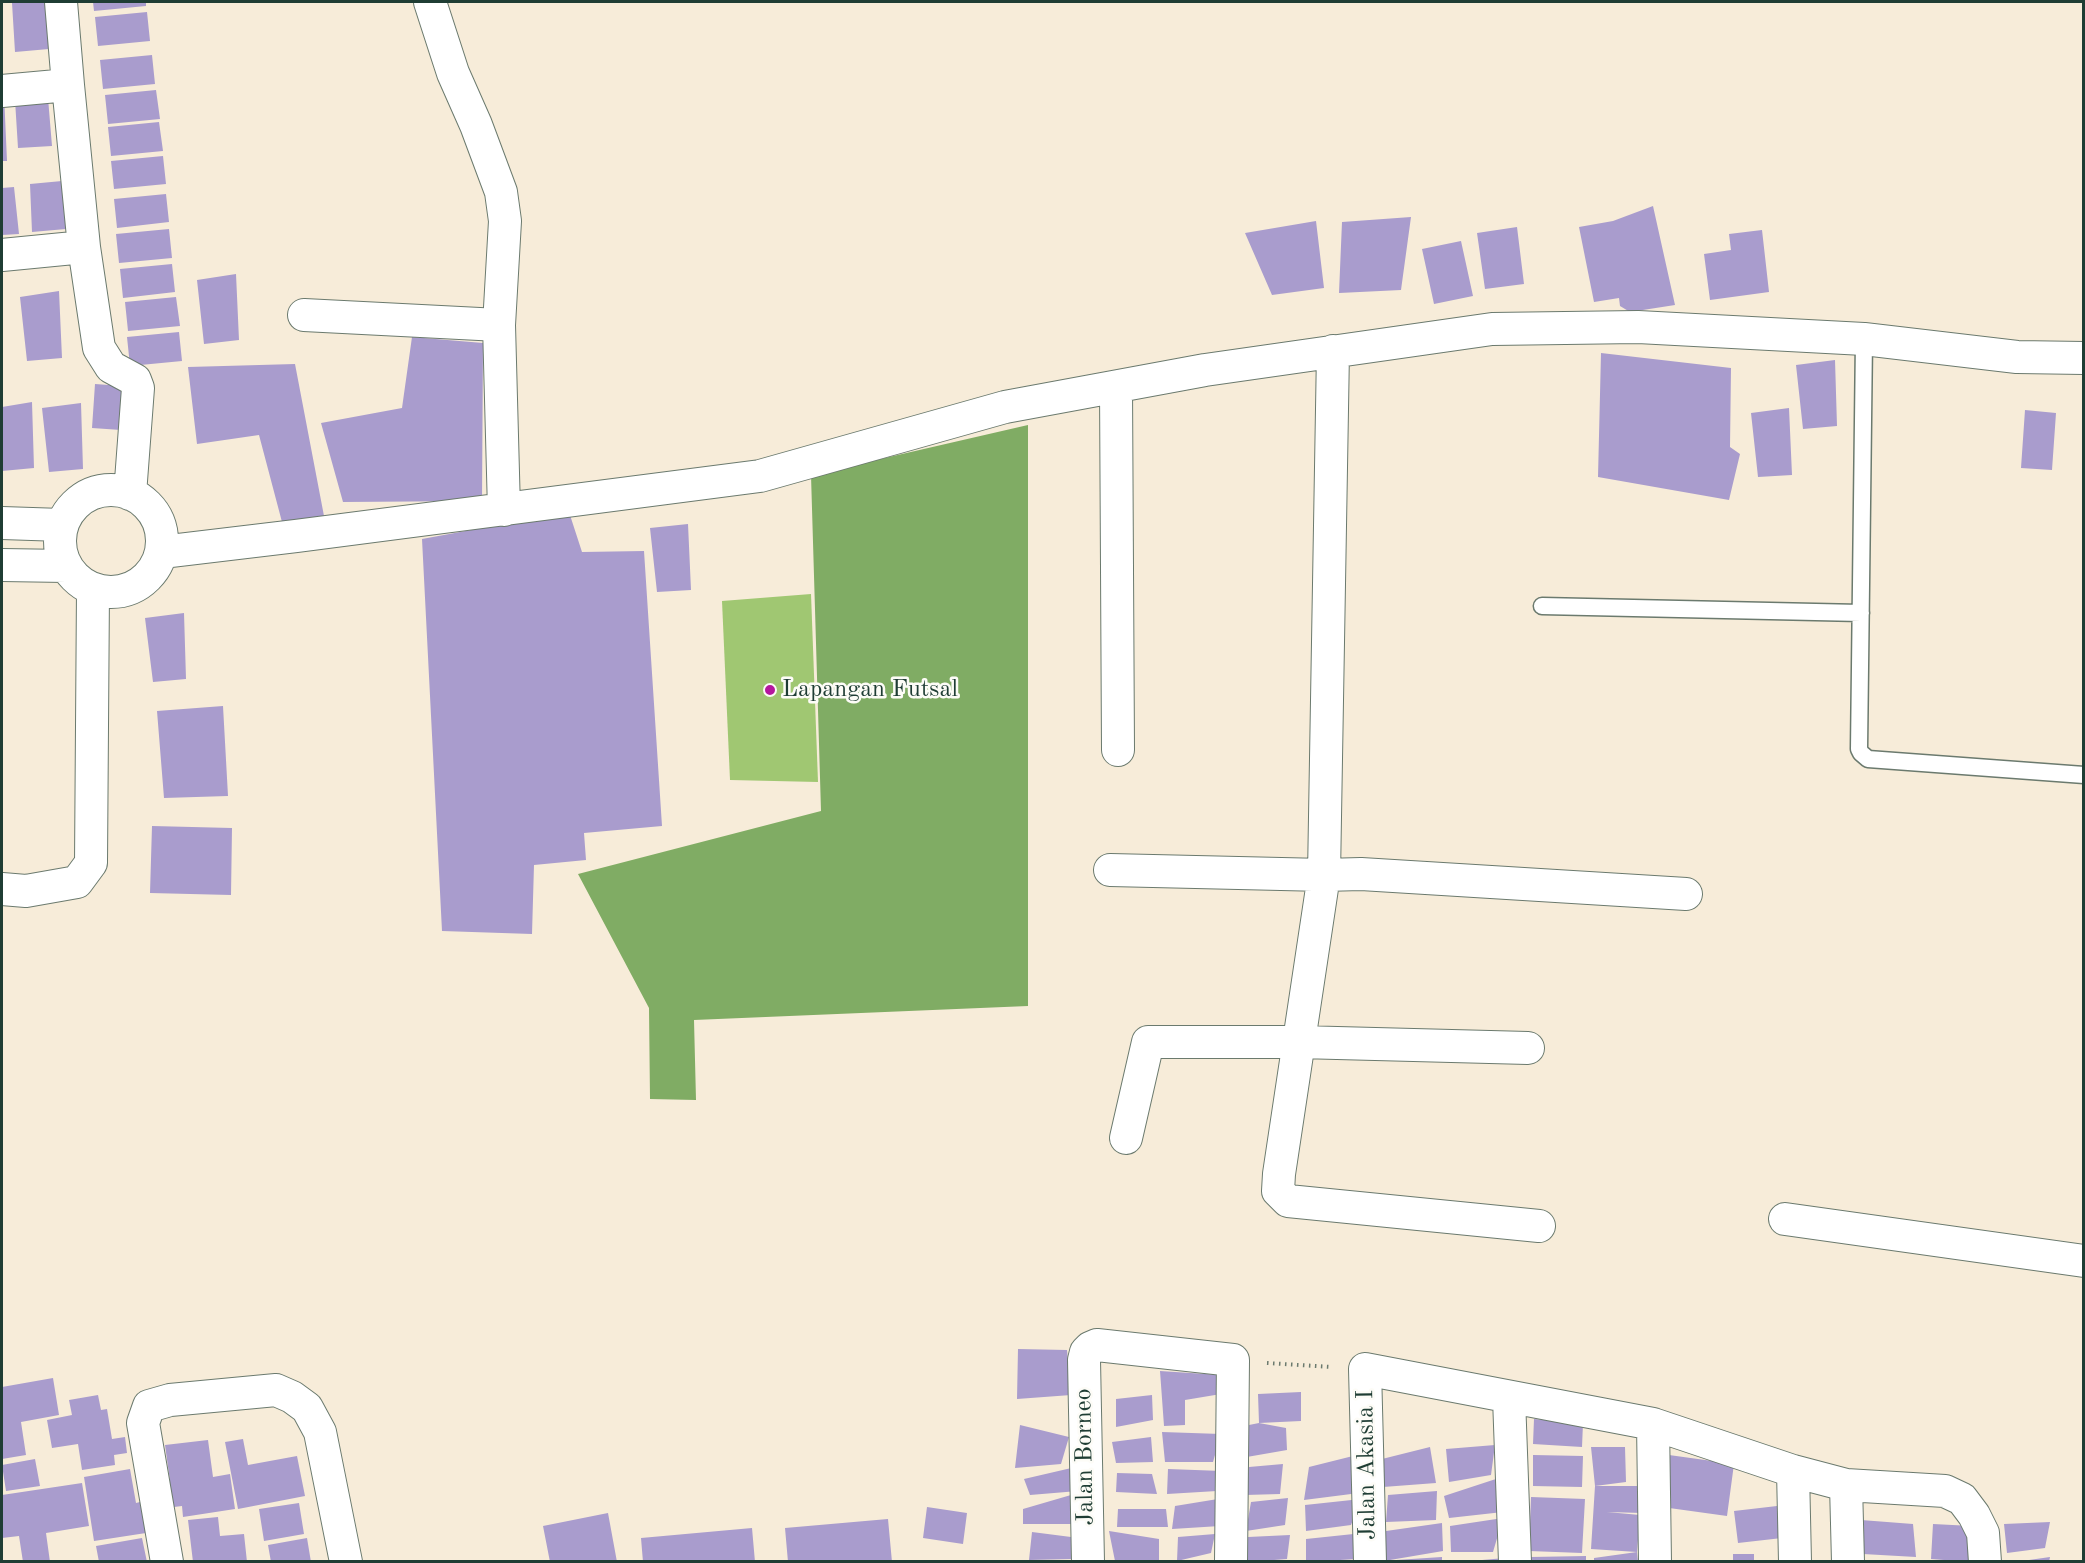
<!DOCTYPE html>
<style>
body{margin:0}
#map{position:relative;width:2085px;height:1563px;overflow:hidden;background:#f7ecd9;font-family:"Old Standard TT",serif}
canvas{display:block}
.frame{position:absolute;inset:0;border:3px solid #1f3d34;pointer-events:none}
</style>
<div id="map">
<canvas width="2085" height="1563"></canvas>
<div class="frame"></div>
</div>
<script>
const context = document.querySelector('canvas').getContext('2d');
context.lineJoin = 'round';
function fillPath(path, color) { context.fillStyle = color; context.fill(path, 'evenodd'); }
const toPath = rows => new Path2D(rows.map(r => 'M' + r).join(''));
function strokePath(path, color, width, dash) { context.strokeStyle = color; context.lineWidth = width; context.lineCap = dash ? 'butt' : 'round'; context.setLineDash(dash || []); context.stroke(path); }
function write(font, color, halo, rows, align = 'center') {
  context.font = font + ' "Old Standard TT",serif'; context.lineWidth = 5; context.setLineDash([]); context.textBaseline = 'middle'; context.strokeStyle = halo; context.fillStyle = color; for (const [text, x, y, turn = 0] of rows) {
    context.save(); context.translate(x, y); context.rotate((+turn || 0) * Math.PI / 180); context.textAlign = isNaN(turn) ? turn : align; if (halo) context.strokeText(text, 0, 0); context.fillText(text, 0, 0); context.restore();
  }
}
fillPath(toPath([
 [811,594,818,782,730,780,722,601]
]), '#a0c772');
fillPath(toPath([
 [1028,425,1028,1006,694,1020,696,1100,650,1099,649,1008,578,874,821,811,811,475]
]), '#80ac64');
fillPath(toPath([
 [45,2,49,49,15,52,12,3],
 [93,2,146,2,146,6,94,11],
 [147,12,150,41,98,46,95,17],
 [152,55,155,84,103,89,100,60],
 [156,90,160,119,108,124,105,95],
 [2,94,4,94,7,161,2,161],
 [48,98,52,146,18,148,15,100],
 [159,122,163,151,111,156,108,127],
 [163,156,166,184,114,189,111,161],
 [62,181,66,229,32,232,30,184],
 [14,187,19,234,2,235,2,188],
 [166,194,169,222,117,228,114,199],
 [1653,206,1675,305,1630,312,1620,306,1619,298,1594,302,1579,227,1613,221],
 [1411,217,1401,290,1339,293,1342,222],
 [1316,221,1324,288,1272,295,1245,233],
 [1517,227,1524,284,1485,289,1477,233],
 [169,229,172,258,119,263,116,234],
 [1762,230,1769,292,1710,300,1704,254,1731,250,1729,234],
 [1461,241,1473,296,1434,304,1422,249],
 [172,264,175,292,123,298,120,269],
 [236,274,239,340,204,344,197,280],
 [59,291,62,358,27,361,20,297],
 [176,297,180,326,128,331,125,302],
 [179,332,182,361,130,366,127,337],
 [412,337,483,343,482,501,343,502,321,423,402,408],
 [1601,353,1731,368,1730,447,1740,454,1729,500,1598,477],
 [1835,360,1837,426,1803,429,1796,365],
 [295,364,324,516,282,522,259,435,197,444,188,367],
 [95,384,136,387,121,430,92,428],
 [32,402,34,468,2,471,2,407],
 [81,403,83,469,49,472,42,408],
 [1789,408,1792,475,1758,477,1751,413],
 [2025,410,2056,413,2052,470,2021,468],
 [569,512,582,552,644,551,662,826,584,833,586,860,534,865,532,934,442,931,422,539],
 [688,524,691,590,657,592,650,528],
 [184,613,186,679,153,682,145,618],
 [223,706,228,796,164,798,157,711],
 [152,826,232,828,231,895,150,893],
 [1018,1349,1067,1350,1071,1395,1017,1399],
 [1160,1371,1221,1375,1221,1394,1185,1400,1185,1425,1164,1426],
 [53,1378,59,1415,21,1422,26,1455,2,1459,2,1387],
 [1301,1392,1301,1421,1259,1423,1286,1428,1287,1450,1241,1458,1249,1425,1259,1423,1258,1394],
 [98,1395,101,1410,107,1409,112,1439,125,1437,127,1453,114,1455,115,1465,82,1470,78,1444,52,1448,47,1420,72,1415,69,1400],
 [1152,1395,1153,1420,1116,1427,1116,1399],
 [1534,1419,1583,1423,1582,1447,1533,1444],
 [1020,1425,1069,1437,1061,1464,1015,1468],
 [1162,1432,1221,1434,1213,1462,1165,1462],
 [1151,1437,1153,1462,1116,1463,1112,1442],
 [243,1439,248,1465,297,1456,305,1496,238,1509,225,1442],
 [208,1440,213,1477,230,1474,235,1509,183,1517,182,1506,158,1509,155,1483,170,1481,165,1445],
 [1495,1445,1491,1475,1449,1482,1446,1449],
 [1430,1447,1436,1483,1383,1487,1382,1459],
 [1591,1447,1625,1447,1626,1482,1595,1486,1642,1486,1642,1513,1607,1512,1640,1515,1637,1552,1591,1549,1595,1486],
 [1361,1454,1359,1493,1304,1500,1309,1467],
 [1533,1455,1583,1456,1582,1487,1533,1486],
 [1669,1455,1734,1464,1727,1516,1662,1507],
 [35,1459,40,1486,6,1491,2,1465],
 [1283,1464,1280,1494,1245,1495,1249,1467],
 [1080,1466,1078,1491,1030,1495,1024,1479],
 [130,1469,136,1503,140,1502,146,1533,94,1541,84,1477],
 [1168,1469,1222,1471,1217,1491,1167,1494],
 [1117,1473,1152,1474,1157,1494,1116,1492],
 [1505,1476,1503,1512,1449,1518,1444,1496],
 [82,1483,89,1526,46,1533,50,1562,23,1562,19,1536,2,1538,2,1495],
 [1437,1491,1436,1520,1386,1522,1388,1495],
 [1071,1495,1074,1524,1023,1524,1023,1509],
 [1531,1497,1585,1499,1582,1553,1529,1551],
 [1224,1498,1220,1526,1172,1529,1175,1506],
 [1288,1498,1285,1525,1246,1531,1251,1502],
 [1361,1499,1351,1525,1306,1531,1305,1505],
 [299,1503,304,1534,264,1541,259,1509],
 [1777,1506,1782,1538,1738,1543,1734,1511],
 [927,1507,967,1513,963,1544,923,1538],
 [1118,1509,1166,1509,1168,1527,1117,1527],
 [608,1513,617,1562,550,1562,543,1526],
 [218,1517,220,1536,244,1534,247,1562,193,1562,188,1520],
 [1503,1518,1493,1552,1451,1552,1450,1526],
 [888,1519,892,1562,788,1562,785,1528],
 [1861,1520,1913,1524,1916,1557,1863,1554],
 [2050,1522,2045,1548,2007,1553,2004,1524],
 [1442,1523,1443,1551,1390,1560,1390,1562,1383,1561,1386,1531],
 [1933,1524,1972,1526,1970,1562,1931,1559],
 [752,1528,755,1562,643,1562,641,1538],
 [1109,1531,1159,1539,1159,1561,1115,1561],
 [1032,1532,1071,1537,1072,1559,1029,1560],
 [1363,1533,1357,1559,1306,1562,1306,1539],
 [1215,1534,1211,1553,1177,1561,1178,1537],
 [1290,1535,1287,1559,1248,1562,1248,1537],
 [142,1538,147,1562,99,1562,96,1546],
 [307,1538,311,1562,271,1562,268,1545],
 [1637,1552,1638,1562,1594,1562,1594,1558],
 [1733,1554,1754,1554,1754,1562,1733,1562],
 [1586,1556,1586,1562,1531,1562,1531,1557],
 [1442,1557,1442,1562,1396,1562,1396,1560],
 [2050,1557,2049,1562,2029,1562,2029,1560],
 [1505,1558,1505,1562,1482,1562,1482,1560]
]), '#a99ccd');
const lane = toPath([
 [1864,339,1859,749,1861,753,1868,759,2084,775],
 [1542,606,1861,613]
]);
const street = toPath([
 [430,2,453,73,476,125,501,192,505,221,499,325,504,510],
 [68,85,84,247,99,348,111,367,135,380,138,388,130,494],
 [2,91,68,85,61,2],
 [2,255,84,247],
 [304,315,499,325],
 [1333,351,1324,875,1361,874,1686,894],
 [1116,387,1118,750],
 '60 541a51 51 0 1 1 102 0a51 51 0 1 1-102 0Z',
 [2,523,62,525],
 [162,552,296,536,760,476,1005,407,1205,370,1492,329,1638,327,1864,339,2017,357,2084,358],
 [2,565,66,566],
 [1110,870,1324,875,1279,1174,1278,1191,1288,1201,1539,1226],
 [2,889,26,891,77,882,91,863,93,589],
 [1126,1138,1148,1042,1299,1042,1528,1048],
 [1785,1219,2084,1261],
 [1509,1398,1515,1562],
 [1653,1424,1793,1471,1795,1562],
 [1793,1471,1846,1485,1945,1491,1962,1499,1974,1515,1983,1533,1985,1562],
 [1846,1485,1848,1562],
 [167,1562,143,1423,149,1406,170,1400,276,1390,292,1397,307,1408,320,1432,346,1562],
 [1088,1562,1084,1360,1086,1352,1090,1348,1097,1345,1233,1360,1231,1562],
 [1370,1562,1365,1369,1653,1424,1655,1562]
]);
strokePath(lane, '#6b7a6e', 19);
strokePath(street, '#6b7a6e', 34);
strokePath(toPath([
 [1267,1363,1331,1367]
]), '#6b7a6e', 4, [1.5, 4.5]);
strokePath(lane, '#fff', 16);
strokePath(street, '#fff', 32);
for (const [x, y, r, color] of [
 [770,690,6,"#b5179e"]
]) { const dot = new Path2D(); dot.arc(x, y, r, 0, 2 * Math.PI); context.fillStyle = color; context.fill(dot); strokePath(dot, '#fdfcf7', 2); }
write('24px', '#1f3d34', '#fdfcf7', [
 ["Lapangan Futsal",782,690]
], 'left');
write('24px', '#1f3d34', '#fdfcf7', [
 ["Jalan Borneo",1085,1457,-91],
 ["Jalan Akasia I",1367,1465,-91]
]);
</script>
